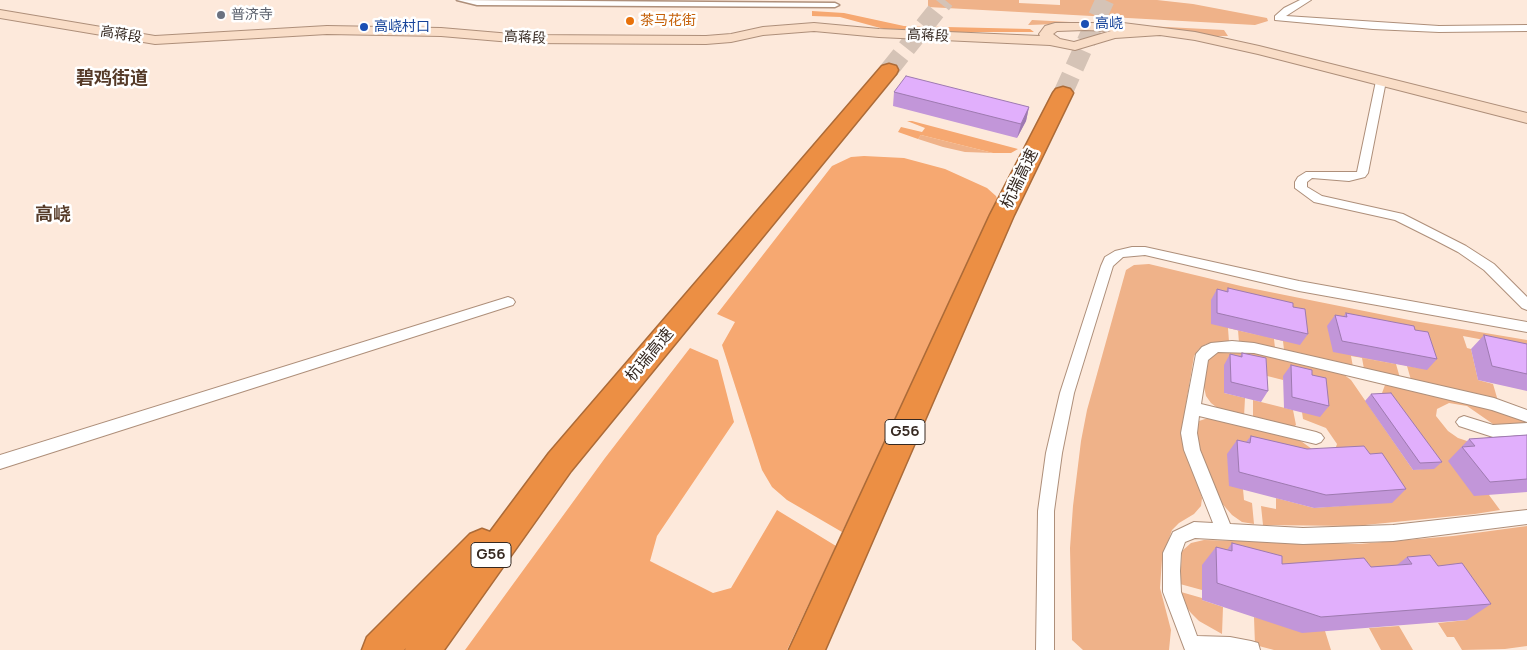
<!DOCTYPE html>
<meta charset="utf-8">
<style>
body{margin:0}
canvas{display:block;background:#fde9db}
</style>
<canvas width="1527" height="650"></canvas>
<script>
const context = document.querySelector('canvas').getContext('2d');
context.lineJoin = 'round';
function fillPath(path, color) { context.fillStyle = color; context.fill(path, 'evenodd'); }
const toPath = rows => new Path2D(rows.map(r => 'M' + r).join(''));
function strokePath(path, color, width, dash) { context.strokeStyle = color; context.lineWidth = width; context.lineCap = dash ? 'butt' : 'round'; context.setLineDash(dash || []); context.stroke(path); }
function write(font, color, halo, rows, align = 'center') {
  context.font = font + ' Manrope,"Noto Sans SC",sans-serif'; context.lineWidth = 5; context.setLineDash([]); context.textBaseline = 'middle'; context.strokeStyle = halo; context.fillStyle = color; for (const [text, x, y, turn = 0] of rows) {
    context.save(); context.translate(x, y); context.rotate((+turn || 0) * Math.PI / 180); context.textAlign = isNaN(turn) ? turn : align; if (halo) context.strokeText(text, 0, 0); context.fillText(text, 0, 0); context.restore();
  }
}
fillPath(toPath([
 [928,0,1019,0,1019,3,1060,5,1060,0,1157,0,1193,4,1267,18,1268,21,1255,25,928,7],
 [1032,20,1224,30,1228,36,1215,36,1155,27,1087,23,1028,25],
 [921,135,993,153,965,152,943,147,918,139],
 [1149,264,1245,287,1414,321,1527,340,1527,348,1463,336,1467,348,1471,349,1478,380,1493,384,1498,401,1411,380,1407,366,1427,369,1351,356,1353,367,1284,350,1283,341,1228,328,1229,342,1206,344,1199,349,1194,356,1182,428,1183,440,1202,498,1201,506,1194,514,1179,523,1172,530,1162,559,1160,588,1171,630,1169,650,1083,650,1072,640,1070,548,1073,506,1081,441,1087,410,1126,270,1134,265],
 [1238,330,1274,339,1275,348,1239,343],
 [1229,349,1252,352,1343,374,1351,380,1413,470,1434,468,1382,393,1385,385,1390,384,1494,409,1527,420,1527,426,1502,426,1493,424,1467,406,1449,403,1437,409,1436,416,1448,431,1458,438,1470,442,1527,434,1489,495,1500,510,1475,514,1355,526,1263,525,1261,506,1276,509,1276,498,1314,508,1392,502,1229,485,1243,489,1244,500,1252,503,1254,524,1242,522,1232,515,1219,500,1198,448,1196,428,1199,421,1211,417,1294,436,1316,452,1335,450,1337,444,1326,428,1303,419,1302,412,1283,376,1283,380,1224,365,1224,393,1245,398,1244,417,1220,410,1211,403,1206,396,1204,387,1209,357,1213,353],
 [1362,358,1396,364,1400,378,1364,369],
 [1253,400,1293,410,1296,425,1292,428,1253,418],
 [1527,526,1527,646,1505,649,1462,650,1454,637,1447,637,1438,623,1467,620,1202,590,1180,584,1182,551,1191,543,1204,540,1359,544,1453,536],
 [1181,592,1202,598,1202,600,1223,607,1222,634,1199,621,1191,613,1184,604],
 [1254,617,1325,631,1331,650,1274,650,1255,645],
 [1399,626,1413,650,1381,650,1369,628]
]), '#efb289');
fillPath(toPath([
 [812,11,844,13,904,26,1030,29,1034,32,947,32,884,29,840,17,812,16],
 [907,121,912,121,1018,149,1011,153,993,153,921,135,918,139,898,132,901,127,922,132,925,128],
 [864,156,904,158,945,169,987,188,996,196,1000,206,842,532,787,500,772,487,762,470,722,345,735,322,717,314,832,166,851,157],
 [690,348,718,360,734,422,657,536,650,561,713,593,731,588,777,510,836,546,787,650,465,650,605,458]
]), '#f6a871');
strokePath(toPath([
 [889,70,945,0],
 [1063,93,1105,0]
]), '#d5c3b6', 19, [19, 9]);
const pedestrian = toPath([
 [457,0,835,3,839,5,835,7,477,5,457,0]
]);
const minor = toPath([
 [1300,0,1311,0,1286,16,1439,26,1527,25,1527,31,1439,32,1373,29,1275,20,1275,16,1284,8,1300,0],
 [1381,78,1386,81,1368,173,1365,177,1349,181,1312,178,1307,182,1307,187,1322,196,1403,214,1466,246,1494,264,1527,297,1527,310,1522,308,1484,270,1458,252,1435,240,1395,220,1314,202,1295,188,1295,182,1298,177,1306,172,1357,172,1376,81,1381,78],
 [1132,247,1145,247,1299,281,1527,322,1527,332,1299,291,1145,255,1123,257,1113,266,1074,393,1062,453,1054,511,1054,650,1036,650,1038,511,1046,453,1060,393,1101,266,1105,257,1115,251,1132,247],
 [508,297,513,299,515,302,513,305,0,469,0,455,508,297],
 [1232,341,1254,343,1494,398,1527,410,1527,422,1492,410,1254,353,1218,352,1208,360,1201,404,1316,432,1321,434,1324,438,1321,442,1316,444,1199,416,1197,433,1200,450,1230,524,1303,528,1393,525,1527,510,1527,524,1393,541,1303,544,1195,538,1185,542,1181,553,1180,571,1181,592,1197,636,1230,637,1251,641,1258,643,1260,650,1185,650,1163,592,1163,553,1173,532,1194,522,1213,523,1184,450,1181,433,1196,354,1202,347,1211,343,1232,341],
 [1464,416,1493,425,1527,423,1527,435,1493,437,1459,426,1456,422,1459,418,1464,416]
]);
const secondary = toPath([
 [0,10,155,36,327,26,441,28,523,35,706,36,731,34,763,27,814,23,879,29,1040,36,1039,34,1045,26,1055,23,1123,23,1195,32,1259,46,1527,113,1527,123,1258,54,1195,40,1160,35,1115,38,1075,50,1050,45,879,37,814,31,763,35,731,42,706,44,523,43,441,36,327,34,155,44,0,18,0,10],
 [1085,30,1111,31,1074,42,1060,39,1053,34,1057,31,1085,30]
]);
const motorway = toPath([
 [889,64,896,66,898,70,896,74,571,471,444,650,405,650,406,648,404,650,362,650,367,637,470,534,482,529,490,532,549,453,882,66,889,64],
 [1063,87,1070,89,1073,93,1014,215,825,650,789,650,990,215,1053,93,1056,89,1063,87]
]);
strokePath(pedestrian, '#ae8f7a', 3);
strokePath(minor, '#ae8f7a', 2);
strokePath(secondary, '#ae8f7a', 2);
strokePath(motorway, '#ac6b38', 3);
fillPath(pedestrian, '#fff');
fillPath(minor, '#fff');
fillPath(secondary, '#f9ddc7');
fillPath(motorway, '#ec8f44');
fillPath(toPath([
 [894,92,1029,107,1026,121,1017,138,893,106],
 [1228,288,1293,307,1308,334,1300,345,1211,324,1211,300,1217,289,1226,291],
 [1346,313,1415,330,1437,359,1427,370,1333,352,1327,326,1335,315,1343,317],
 [1484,335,1527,344,1527,391,1478,380,1471,349],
 [1242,353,1268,391,1261,402,1224,393,1224,365,1230,354,1240,356],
 [1291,365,1312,375,1329,406,1320,417,1284,408,1283,376],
 [1371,394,1442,462,1434,469,1413,470,1365,401],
 [1527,435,1527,492,1474,496,1448,461,1469,439],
 [1251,436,1307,449,1370,454,1406,489,1392,503,1314,508,1229,486,1227,454,1237,440,1246,442],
 [1232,543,1282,564,1371,567,1397,565,1407,557,1438,566,1491,604,1467,620,1302,633,1202,600,1202,565,1216,547,1227,550]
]), '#c296d9');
fillPath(toPath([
 [1029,107,1026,121,1017,138,1021,124]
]), '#9e7ab0');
const building = toPath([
 [906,76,1029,107,1021,124,894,92,906,76],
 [1228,288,1293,303,1293,307,1305,309,1308,334,1217,313,1217,289,1228,292,1228,288],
 [1346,313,1414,326,1415,330,1428,332,1437,359,1342,341,1335,315,1347,317,1346,313],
 [1484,335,1527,344,1527,374,1492,366,1484,335],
 [1242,353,1266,358,1268,391,1231,382,1230,354,1242,357,1242,353],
 [1291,365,1312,370,1312,375,1326,378,1329,406,1292,397,1291,365],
 [1391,393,1442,462,1420,463,1371,394,1391,393],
 [1527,435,1527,479,1490,482,1462,447,1475,446,1469,439,1527,435],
 [1251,436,1307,449,1364,446,1370,454,1382,453,1406,489,1326,495,1239,472,1237,440,1250,443,1251,436],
 [1232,543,1282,556,1282,564,1364,558,1371,567,1412,564,1407,557,1430,555,1438,566,1462,563,1491,604,1321,617,1217,583,1216,547,1232,551,1232,543]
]);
fillPath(building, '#e1affc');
strokePath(building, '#9e7ab0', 1);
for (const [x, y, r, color] of [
 [221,15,5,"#6b7280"],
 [630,21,5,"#e8710a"],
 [1085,24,5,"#1a4fb4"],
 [364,27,5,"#1a4fb4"]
]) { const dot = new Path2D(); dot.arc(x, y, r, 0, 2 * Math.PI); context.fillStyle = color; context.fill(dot); strokePath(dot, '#fff', 2); }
write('14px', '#5b616d', '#fff', [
 ["普济寺",231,15]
], 'left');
write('14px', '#c56008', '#fff', [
 ["茶马花街",640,21]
], 'left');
write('14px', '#164399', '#fff', [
 ["高峣",1095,24],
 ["高峣村口",374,27]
], 'left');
write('14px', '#362921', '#fff', [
 ["高蒋段",121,35,9],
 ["高蒋段",928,36,3],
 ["高蒋段",525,38,3]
]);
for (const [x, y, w] of [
 [905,432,40],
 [491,555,40]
]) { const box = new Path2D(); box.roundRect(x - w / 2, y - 12.5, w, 25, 4); context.fillStyle = '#fff'; context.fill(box); strokePath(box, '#362921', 1); }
write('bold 15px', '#362921', null, [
 ["G56",905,432],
 ["G56",491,555]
]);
write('16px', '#362921', '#fff', [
 ["杭瑞高速",1020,179,-64],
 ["杭瑞高速",650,355,-50]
]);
write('bold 18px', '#553a27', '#fff', [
 ["碧鸡街道",112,79]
]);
write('bold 18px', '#553a27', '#fff', [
 ["高峣",53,215]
]);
</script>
